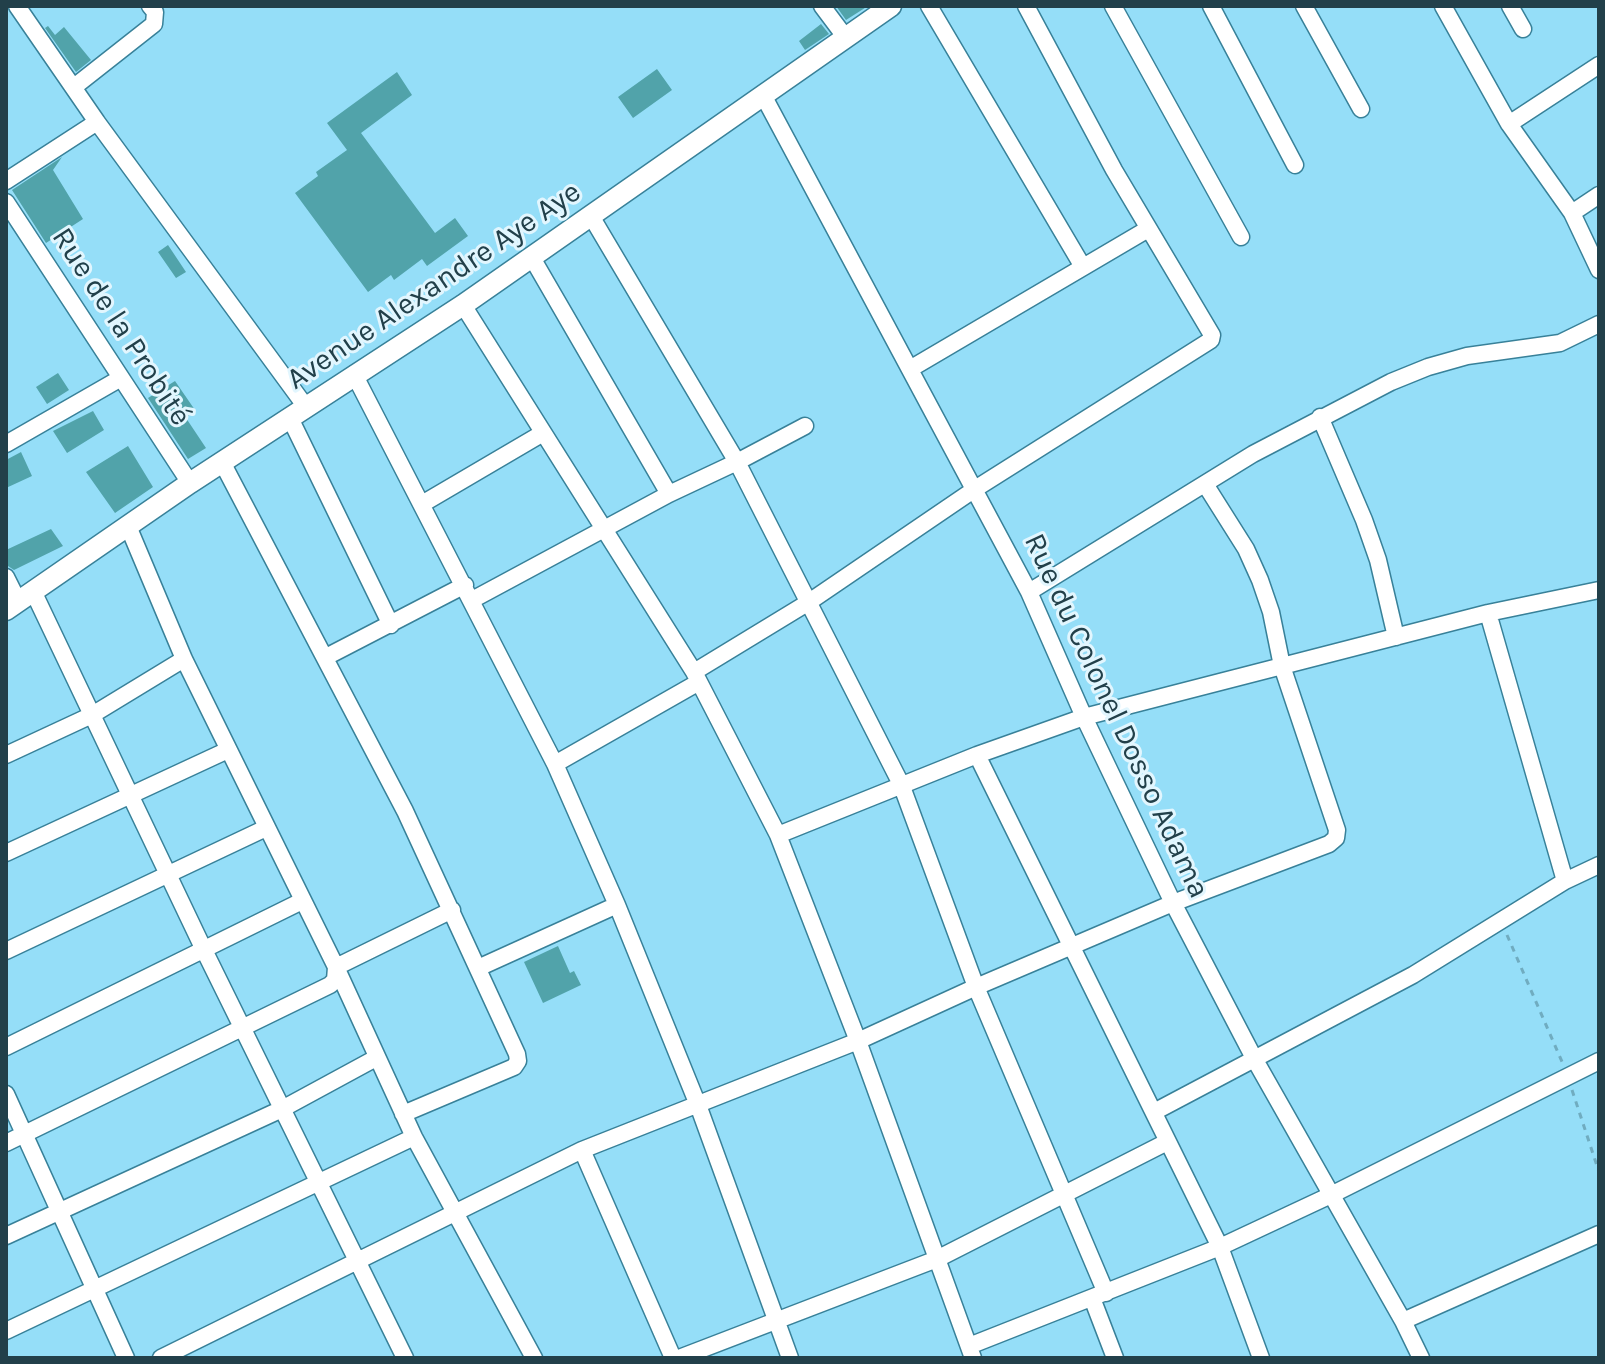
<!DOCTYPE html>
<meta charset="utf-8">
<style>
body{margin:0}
#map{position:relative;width:1605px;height:1364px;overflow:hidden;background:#95def8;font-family:Karla,sans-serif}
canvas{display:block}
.frame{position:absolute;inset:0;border:8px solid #22404a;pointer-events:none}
</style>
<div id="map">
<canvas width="1605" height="1364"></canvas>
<div class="frame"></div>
</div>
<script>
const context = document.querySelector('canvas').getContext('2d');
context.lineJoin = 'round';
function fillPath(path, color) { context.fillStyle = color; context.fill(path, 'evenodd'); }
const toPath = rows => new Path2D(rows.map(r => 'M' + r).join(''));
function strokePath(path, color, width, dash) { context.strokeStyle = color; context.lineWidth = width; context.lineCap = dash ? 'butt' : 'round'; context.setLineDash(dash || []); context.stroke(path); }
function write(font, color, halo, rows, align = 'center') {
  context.font = font + ' Karla,sans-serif'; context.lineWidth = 6; context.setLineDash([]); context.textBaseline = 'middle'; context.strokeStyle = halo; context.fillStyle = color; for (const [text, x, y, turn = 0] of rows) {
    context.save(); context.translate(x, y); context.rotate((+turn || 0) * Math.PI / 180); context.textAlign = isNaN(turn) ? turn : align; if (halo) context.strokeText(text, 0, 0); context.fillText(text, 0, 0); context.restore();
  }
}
fillPath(toPath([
 [836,6,868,6,846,20],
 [821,24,829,34,805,50,799,41],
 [48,26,55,35,64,27,91,60,76,72,45,28],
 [657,69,672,90,633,118,618,97],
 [397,72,412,95,361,133,435,233,455,218,468,236,427,266,422,259,394,280,391,275,368,292,295,193,318,176,316,172,347,150,327,123],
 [62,157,53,170,83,219,46,243,12,190],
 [168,245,186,272,176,278,158,252],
 [58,373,69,390,47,404,36,387],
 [175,381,195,410,186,418,206,448,188,459,148,398],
 [93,411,104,430,67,453,53,431],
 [128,446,153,487,115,513,86,472],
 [21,452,32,476,6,488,6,460],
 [51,529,63,546,14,570,8,566,6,550],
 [558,946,570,973,574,971,581,985,543,1003,524,962]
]), '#51a3aa');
const minor = toPath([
 [17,6,97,122,306,407],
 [822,6,846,38],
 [929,6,1083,267],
 [1113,6,1241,237],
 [1211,6,1295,165],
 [1304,6,1361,109],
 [1443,6,1509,124,1572,213,1599,270],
 [1510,6,1523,29],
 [74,87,154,24,155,12,150,6],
 [764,97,1029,592,1084,717,1173,903,1255,1060,1403,1321,1421,1358],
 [1509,124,1599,65],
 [6,181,97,122],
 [6,202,190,483],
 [1572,213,1599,195],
 [591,216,737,462,901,784,976,987,1106,1293],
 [531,256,669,494],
 [463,305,694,672,778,835,858,1041,973,1358],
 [910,369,1148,229],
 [354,374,555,764,617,905,698,1105,790,1358],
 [1320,417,1364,520,1378,560,1396,637],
 [290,418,391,625],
 [6,444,121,378],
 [223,464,405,811,517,1054,518,1061,514,1067,403,1114],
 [422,504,543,433],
 [128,526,184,659,336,967,414,1137,534,1358],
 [6,577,18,601],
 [33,591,204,950,405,1358],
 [1029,592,1253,454,1391,382,1428,367,1467,356,1560,343,1599,324],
 [472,600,669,494,737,462,805,426],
 [1488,613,1565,881],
 [326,657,465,585],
 [694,672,809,602,975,489,1211,340,1212,335,1114,170,1026,6],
 [6,755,92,715,184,659],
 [977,755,1220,1247,1261,1358],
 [555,764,699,682],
 [778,835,977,755,1084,717,1488,613,1599,590],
 [6,853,228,750],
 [6,951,266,828],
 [478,968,617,905],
 [6,1047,302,901],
 [6,1094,126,1358],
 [1154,1112,1413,975,1565,881,1599,865],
 [6,1143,330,985,335,980,336,967,452,910],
 [582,1150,673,1358],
 [6,1236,282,1109,376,1058],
 [1092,1298,1115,1358],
 [1403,1321,1599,1234],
 [6,1331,414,1137],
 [969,1346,1220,1247,1331,1195,1599,1061],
 [161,1358,582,1150,858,1041,976,987,1173,903,1329,844,1336,838,1337,830,1282,666,1271,612,1260,580,1246,549,1205,484],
 [679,1358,937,1259,1167,1142]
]);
const tertiary = toPath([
 [6,610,190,483,463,305,891,6]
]);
strokePath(minor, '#388199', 19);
strokePath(tertiary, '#388199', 23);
strokePath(toPath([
 [1507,935,1563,1064],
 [1572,1090,1599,1172]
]), '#70acc0', 3, [6, 6]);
strokePath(minor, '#fff', 16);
strokePath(tertiary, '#fff', 20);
write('30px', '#22404a', '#e2f6fe', [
 ["Avenue Alexandre Aye Aye",434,286,-34],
 ["Rue de la Probité",121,327,57],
 ["Rue du Colonel Dosso Adama",1116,716,65]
]);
</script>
